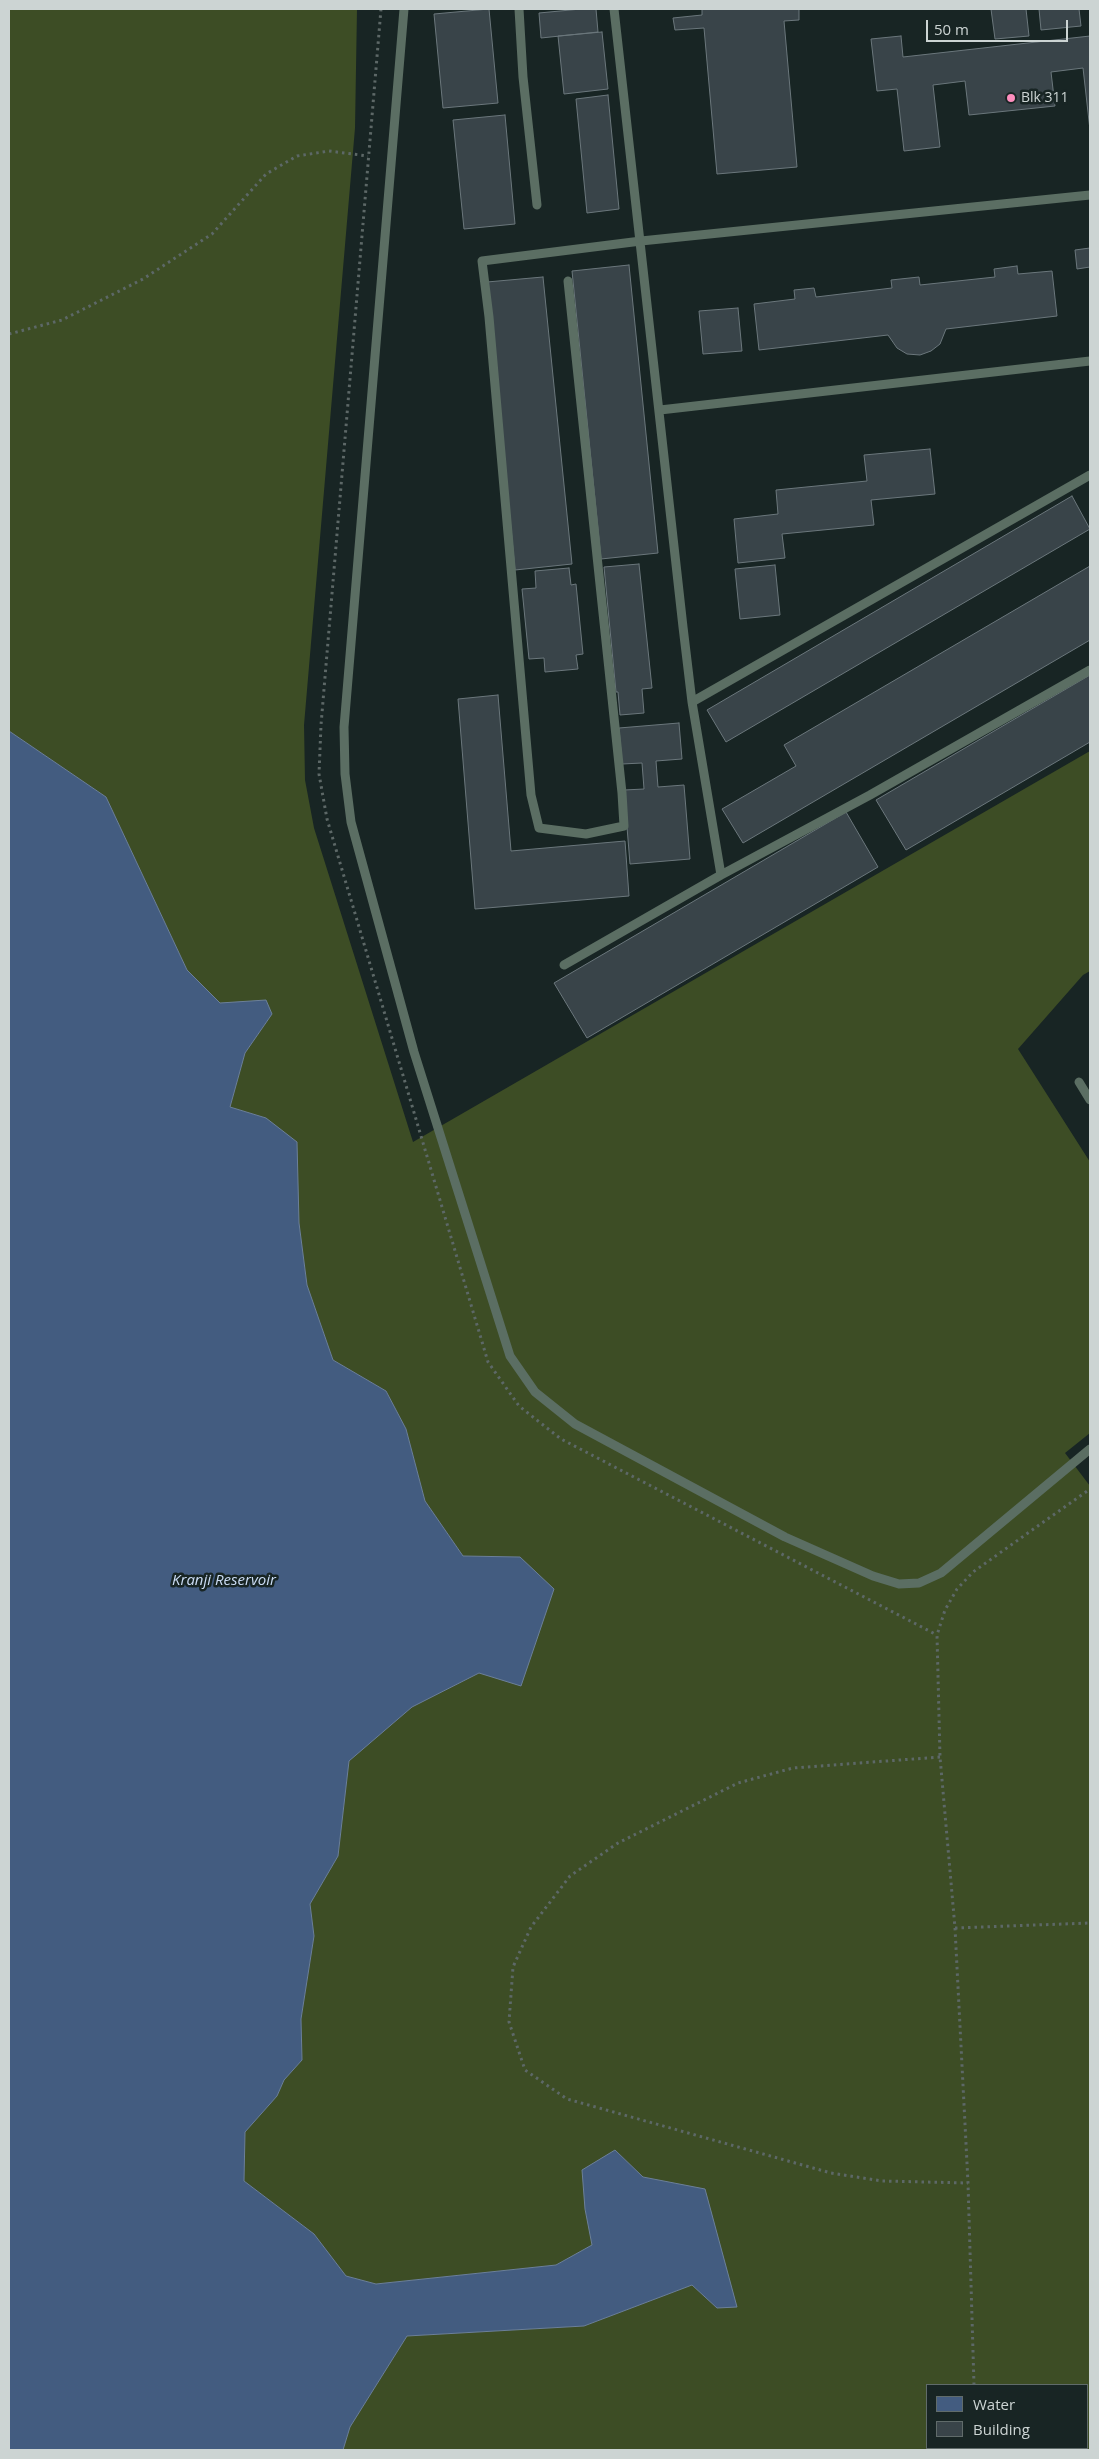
<!DOCTYPE html>
<style>
body{margin:0}
#map{position:relative;width:1099px;height:2459px;overflow:hidden;background:#182524;font-family:"Open Sans",sans-serif}
canvas{display:block}
.frame{position:absolute;inset:0;border:10px solid #ccd4d3;pointer-events:none}
.legend{position:absolute;left:926px;top:2384px;width:162px;height:65px;box-sizing:border-box;background:#182524;border:1px solid #606b6a;margin:0;padding:6px 9px;list-style:none;font-size:15px;color:#ccd4d3}
.legend li{display:flex;align-items:center;gap:10px;height:25px}
.legend b{width:25px;border:1px solid #606b6a}
.scale{position:absolute;left:926px;top:20px;width:142px;height:22px;box-sizing:border-box;border:2px solid #ccd4d3;border-top:0;padding-left:6px;font-size:15px;line-height:18px;white-space:nowrap;color:#ccd4d3;-webkit-text-stroke:4px #182524;paint-order:stroke}
</style>
<div id="map">
<canvas width="1099" height="2459"></canvas>
<div class="frame"></div>
<ul class="legend">
<li><b style="height:14px;background:#435c80"></b>Water</li>
<li><b style="height:14px;background:#394449"></b>Building</li>
</ul>
<div class="scale">50 m</div>
</div>
<script>
const context = document.querySelector('canvas').getContext('2d');
context.lineJoin = 'round';
function fillPath(path, color) { context.fillStyle = color; context.fill(path, 'evenodd'); }
const toPath = rows => new Path2D(rows.map(r => 'M' + r).join(''));
function strokePath(path, color, width, dash) { context.strokeStyle = color; context.lineWidth = width; context.lineCap = dash ? 'butt' : 'round'; context.setLineDash(dash || []); context.stroke(path); }
function write(font, color, halo, rows, align = 'center') {
  context.font = font + ' "Open Sans",sans-serif'; context.lineWidth = 5; context.setLineDash([]); context.textBaseline = 'middle'; context.strokeStyle = halo; context.fillStyle = color; for (const [text, x, y, turn = 0] of rows) {
    context.save(); context.translate(x, y); context.rotate((+turn || 0) * Math.PI / 180); context.textAlign = isNaN(turn) ? turn : align; if (halo) context.strokeText(text, 0, 0); context.fillText(text, 0, 0); context.restore();
  }
}
fillPath(toPath([
 [9,9,357,9,355,128,304,725,305,780,314,828,413,1142,1090,751,1090,971,1083,975,1018,1049,1090,1162,1090,1433,1065,1453,1090,1486,1090,2450,343,2450,350,2427,407,2336,584,2326,692,2285,717,2308,705,2190,643,2177,615,2150,585,2209,593,2245,556,2265,376,2284,346,2276,314,2234,244,2181,245,2132,277,2096,284,2080,302,2060,301,2019,314,1936,310,1904,338,1856,349,1761,412,1707,479,1673,520,1557,463,1556,425,1501,406,1429,386,1391,333,1360,307,1285,299,1223,266,1118,230,1107,245,1053,272,1014,220,1003,187,970,106,797,9,731],
 [928,2385,1088,2385,1088,2448,928,2448]
]), '#3d4d25');
const water = toPath([
 [9,731,106,797,187,970,220,1003,266,1000,272,1014,245,1053,230,1107,266,1118,297,1142,299,1223,307,1285,333,1360,386,1391,406,1429,425,1501,463,1556,520,1557,554,1589,521,1686,479,1673,412,1707,349,1761,338,1856,310,1904,314,1936,301,2019,302,2060,284,2080,277,2096,245,2132,244,2181,314,2234,346,2276,376,2284,556,2265,592,2245,585,2209,582,2170,615,2150,643,2177,705,2189,737,2307,717,2308,692,2285,584,2326,407,2336,350,2427,343,2450,9,2450,9,731]
]);
fillPath(water, '#435c80');
strokePath(water, '#6c8099', 1);
const building = toPath([
 [489,9,498,103,443,108,434,14,489,9],
 [581,9,596,9,598,32,541,38,539,13,581,9],
 [702,9,799,9,799,20,784,21,797,167,717,174,704,28,675,30,673,18,702,15,702,9],
 [991,9,1026,9,1029,36,995,39,991,9],
 [1039,9,1079,9,1081,26,1041,30,1039,9],
 [602,32,608,89,564,94,558,36,602,32],
 [901,36,903,57,1090,36,1090,130,1083,68,1051,72,1055,106,969,115,965,81,933,85,940,147,904,151,897,89,877,91,871,39,901,36],
 [608,95,619,209,587,213,576,99,608,95],
 [505,115,515,224,464,229,453,120,505,115],
 [1090,248,1090,267,1077,269,1075,250,1090,248],
 [629,265,658,553,601,559,572,271,629,265],
 [1017,266,1018,274,1052,271,1057,316,946,329,940,344,931,351,920,355,907,354,897,348,888,335,759,350,754,304,795,299,794,290,814,288,816,297,892,288,891,280,919,277,920,285,995,277,994,269,1017,266],
 [543,277,572,564,515,570,487,282,543,277],
 [738,308,742,351,703,354,699,311,738,308],
 [930,449,935,494,871,500,874,525,782,534,785,558,738,563,734,519,778,514,776,490,867,481,864,455,930,449],
 [1072,496,1090,529,726,742,707,710,1072,496],
 [639,564,652,688,642,689,644,713,620,715,618,692,616,692,604,567,639,564],
 [775,565,780,615,740,619,735,569,775,565],
 [1090,566,1090,640,743,843,722,809,796,766,784,745,1090,566],
 [569,568,571,585,576,584,583,654,576,655,578,669,545,672,544,658,529,659,522,589,536,588,535,571,569,568],
 [1090,675,1090,742,906,850,876,800,1090,675],
 [498,695,511,851,625,841,629,896,475,909,458,699,498,695],
 [679,723,682,759,656,761,658,787,684,785,690,859,630,864,624,790,644,789,642,763,622,764,619,728,679,723],
 [846,812,878,867,587,1038,554,983,846,812]
]);
fillPath(building, '#394449');
strokePath(building, '#6b777c', 1);
strokePath(toPath([
 [381,9,321,725,319,774,327,819,488,1362,519,1406,561,1439,937,1635],
 [9,334,62,320,143,279,212,234,266,174,297,156,329,151,368,156],
 [940,1757,793,1768,738,1783,618,1843,570,1876,531,1927,513,1967,509,2022,525,2070,567,2099,831,2173,882,2181,968,2183],
 [955,1928,1090,1923],
 [974,2385,968,2183,955,1928,940,1757,937,1635,945,1610,957,1589,973,1572,1090,1489],
 [976,2448,976,2450]
]), '#5d6867', 3, [2.5, 4]);
strokePath(toPath([
 [404,9,344,727,345,774,351,822,414,1052,510,1356,535,1392,575,1424,785,1537,873,1576,899,1584,919,1583,941,1573,1090,1449],
 [519,9,523,77,537,205],
 [614,9,683,627,692,702,721,875],
 [568,281,622,793,624,826,586,834,539,828,531,795,489,317,482,261,641,241,1090,195],
 [660,410,1090,361],
 [692,702,1090,475],
 [564,965,721,875,870,795,1090,670],
 [1079,1082,1090,1100]
]), '#5b6e63', 9);
for (const [x, y, r, color] of [
 [1011,98,5,"#fd8ebe"]
]) { const dot = new Path2D(); dot.arc(x, y, r, 0, 2 * Math.PI); context.fillStyle = color; context.fill(dot); strokePath(dot, '#182524', 2); }
write('14px', '#ccd4d3', '#182524', [
 ["Blk 311",1021,98]
], 'left');
write('italic 15px', '#ccddf5', '#182524', [
 ["Kranji Reservoir",224,1581]
]);
</script>
